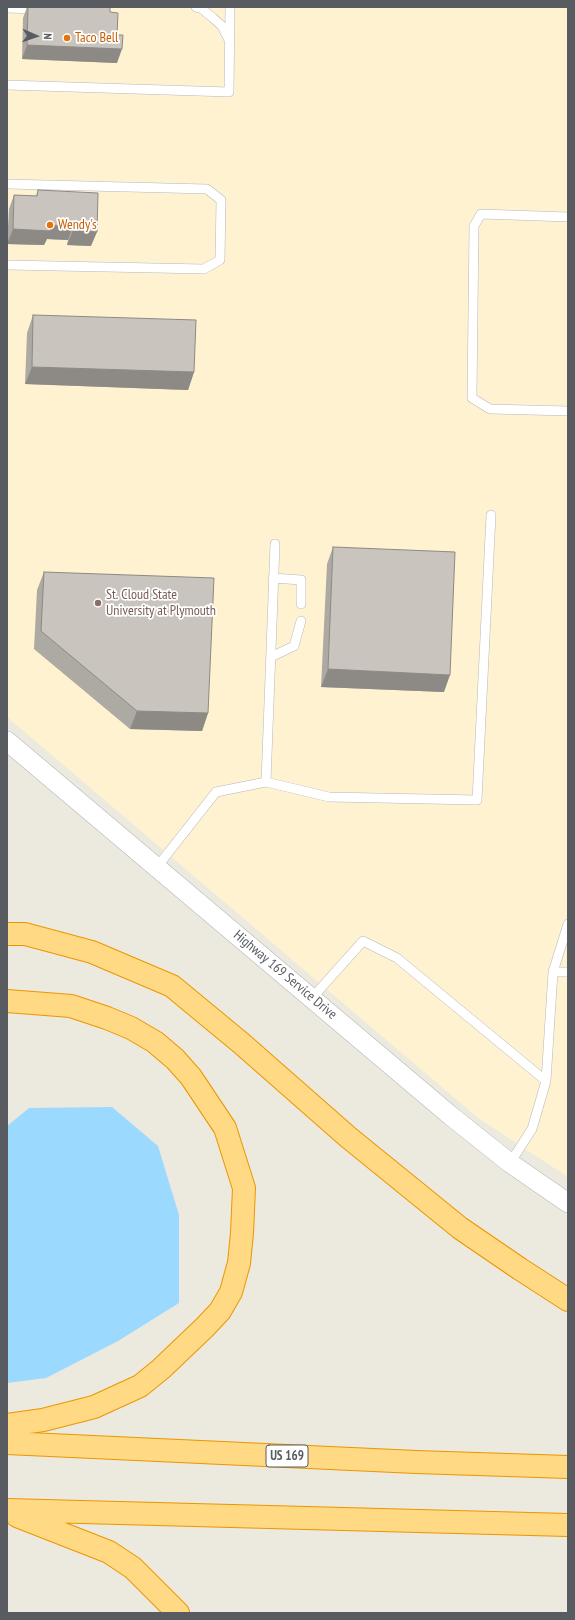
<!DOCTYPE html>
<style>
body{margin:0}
#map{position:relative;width:575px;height:1620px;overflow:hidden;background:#ece9de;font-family:"PT Sans Narrow",sans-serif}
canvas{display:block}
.frame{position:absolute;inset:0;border:8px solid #585c61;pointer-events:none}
.north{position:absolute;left:16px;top:16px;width:40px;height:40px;-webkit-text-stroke:3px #fff;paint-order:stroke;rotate:92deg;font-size:11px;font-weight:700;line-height:16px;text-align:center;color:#585c61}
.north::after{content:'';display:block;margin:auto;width:14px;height:18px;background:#585c61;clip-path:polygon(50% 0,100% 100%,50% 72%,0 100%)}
</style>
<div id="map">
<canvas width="575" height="1620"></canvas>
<div class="frame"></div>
<div class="north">N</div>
</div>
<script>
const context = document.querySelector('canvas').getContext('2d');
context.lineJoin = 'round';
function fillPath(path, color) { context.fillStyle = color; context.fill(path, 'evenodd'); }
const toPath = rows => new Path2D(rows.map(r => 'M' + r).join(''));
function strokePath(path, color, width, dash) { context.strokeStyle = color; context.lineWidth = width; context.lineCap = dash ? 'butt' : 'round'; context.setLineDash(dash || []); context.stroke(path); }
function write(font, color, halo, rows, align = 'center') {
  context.font = font + ' "PT Sans Narrow",sans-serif'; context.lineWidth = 3.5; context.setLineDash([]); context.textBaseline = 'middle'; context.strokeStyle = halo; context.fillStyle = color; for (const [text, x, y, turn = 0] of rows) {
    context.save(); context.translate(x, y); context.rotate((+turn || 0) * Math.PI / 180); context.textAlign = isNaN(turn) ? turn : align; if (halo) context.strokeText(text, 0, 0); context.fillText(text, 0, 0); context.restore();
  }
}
fillPath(toPath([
 [7,7,568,7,568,1177,478,1118,7,717]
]), '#fff2d1');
fillPath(toPath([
 [112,1107,158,1146,179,1215,179,1303,118,1341,46,1378,7,1383,7,1126,29,1108]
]), '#9cd9ff');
const lane = toPath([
 [196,7,201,8,213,18,222,26,229,40],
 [7,8,37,9,42,7],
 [7,85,229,92,230,7],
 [7,184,207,189,221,200,220,260,204,269,7,265],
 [568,217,481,214,474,226,472,398,490,409,568,411],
 [273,578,301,580,301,604],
 [271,657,294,646,301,621],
 [266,782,329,797,477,800,491,515],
 [157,867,216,792,266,782,275,544],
 [553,972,568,972],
 [312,998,363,941,397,958,546,1081,553,972,568,924],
 [510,1163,532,1129,546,1081]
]);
const street = toPath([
 [7,741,451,1116,510,1163,568,1203]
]);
const highway = toPath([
 [7,934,25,934,92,952,172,986,241,1043,348,1137,460,1228,520,1269,568,1300],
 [7,1001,71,1006,107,1018,131,1028,155,1042,175,1059,191,1077,225,1128,244,1188,242,1233,239,1263,231,1292,220,1311,205,1327,161,1369,140,1386,94,1407,43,1420,7,1425],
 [7,1443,416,1462,568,1467],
 [7,1510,568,1525],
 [17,1516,109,1552,133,1568,178,1613]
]);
strokePath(lane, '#b5b8bd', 10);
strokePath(street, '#b5b8bd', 20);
strokePath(highway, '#eb9600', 24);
strokePath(lane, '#fff', 9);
strokePath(street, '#fff', 19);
strokePath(highway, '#ffd983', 22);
fillPath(toPath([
 [27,7,110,7,110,12,117,35,117,63,22,59,23,18],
 [38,190,91,246,67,245,68,240,47,239,44,245,7,244,9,209,14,195,36,196],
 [33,315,194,372,188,390,25,384,27,333],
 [333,547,444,692,321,687,327,564],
 [44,572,208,713,202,731,130,729,34,649,37,590]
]), '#ada9a3');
fillPath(toPath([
 [27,45,122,49,117,63,22,59],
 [50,225,73,226,68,240,47,239,44,245,7,244,13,229],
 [73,230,97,232,91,246,67,245],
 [32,367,194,372,188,390,25,384],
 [328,669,450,675,444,692,321,687],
 [137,711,208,713,202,731,130,729]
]), '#8d8a85');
const building = toPath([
 [28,7,110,7,110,12,118,13,117,35,123,35,122,49,27,45,28,7],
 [38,190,98,193,97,232,73,230,73,226,50,225,50,231,13,229,14,195,37,196,38,190],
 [33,315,196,320,194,372,32,367,33,315],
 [333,547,455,552,450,675,328,669,333,547],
 [44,572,214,578,208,713,137,711,41,631,44,572]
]);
fillPath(building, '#c9c5be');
strokePath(building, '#8d8a85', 1);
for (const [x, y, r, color] of [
 [67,38,4,"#e8710a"],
 [50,225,4,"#e8710a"],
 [98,603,4,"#8d6e63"]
]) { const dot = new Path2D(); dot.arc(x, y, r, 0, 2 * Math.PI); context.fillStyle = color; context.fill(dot); strokePath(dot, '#fff', 1.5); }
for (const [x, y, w] of [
 [287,1456,42]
]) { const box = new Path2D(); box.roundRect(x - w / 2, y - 11, w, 22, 3); context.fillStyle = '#fff'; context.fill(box); strokePath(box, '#585c61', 1); }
write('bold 13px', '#585c61', null, [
 ["US 169",287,1456]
]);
write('14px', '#c56008', '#fff', [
 ["Taco Bell",75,38],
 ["Wendy's",58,225]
], 'left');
write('14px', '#785e54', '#fff', [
 ["St. Cloud State",106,595],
 ["University at Plymouth",106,611]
], 'left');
write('14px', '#585c61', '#fff', [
 ["Highway 169 Service Drive",285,975,40]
]);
</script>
